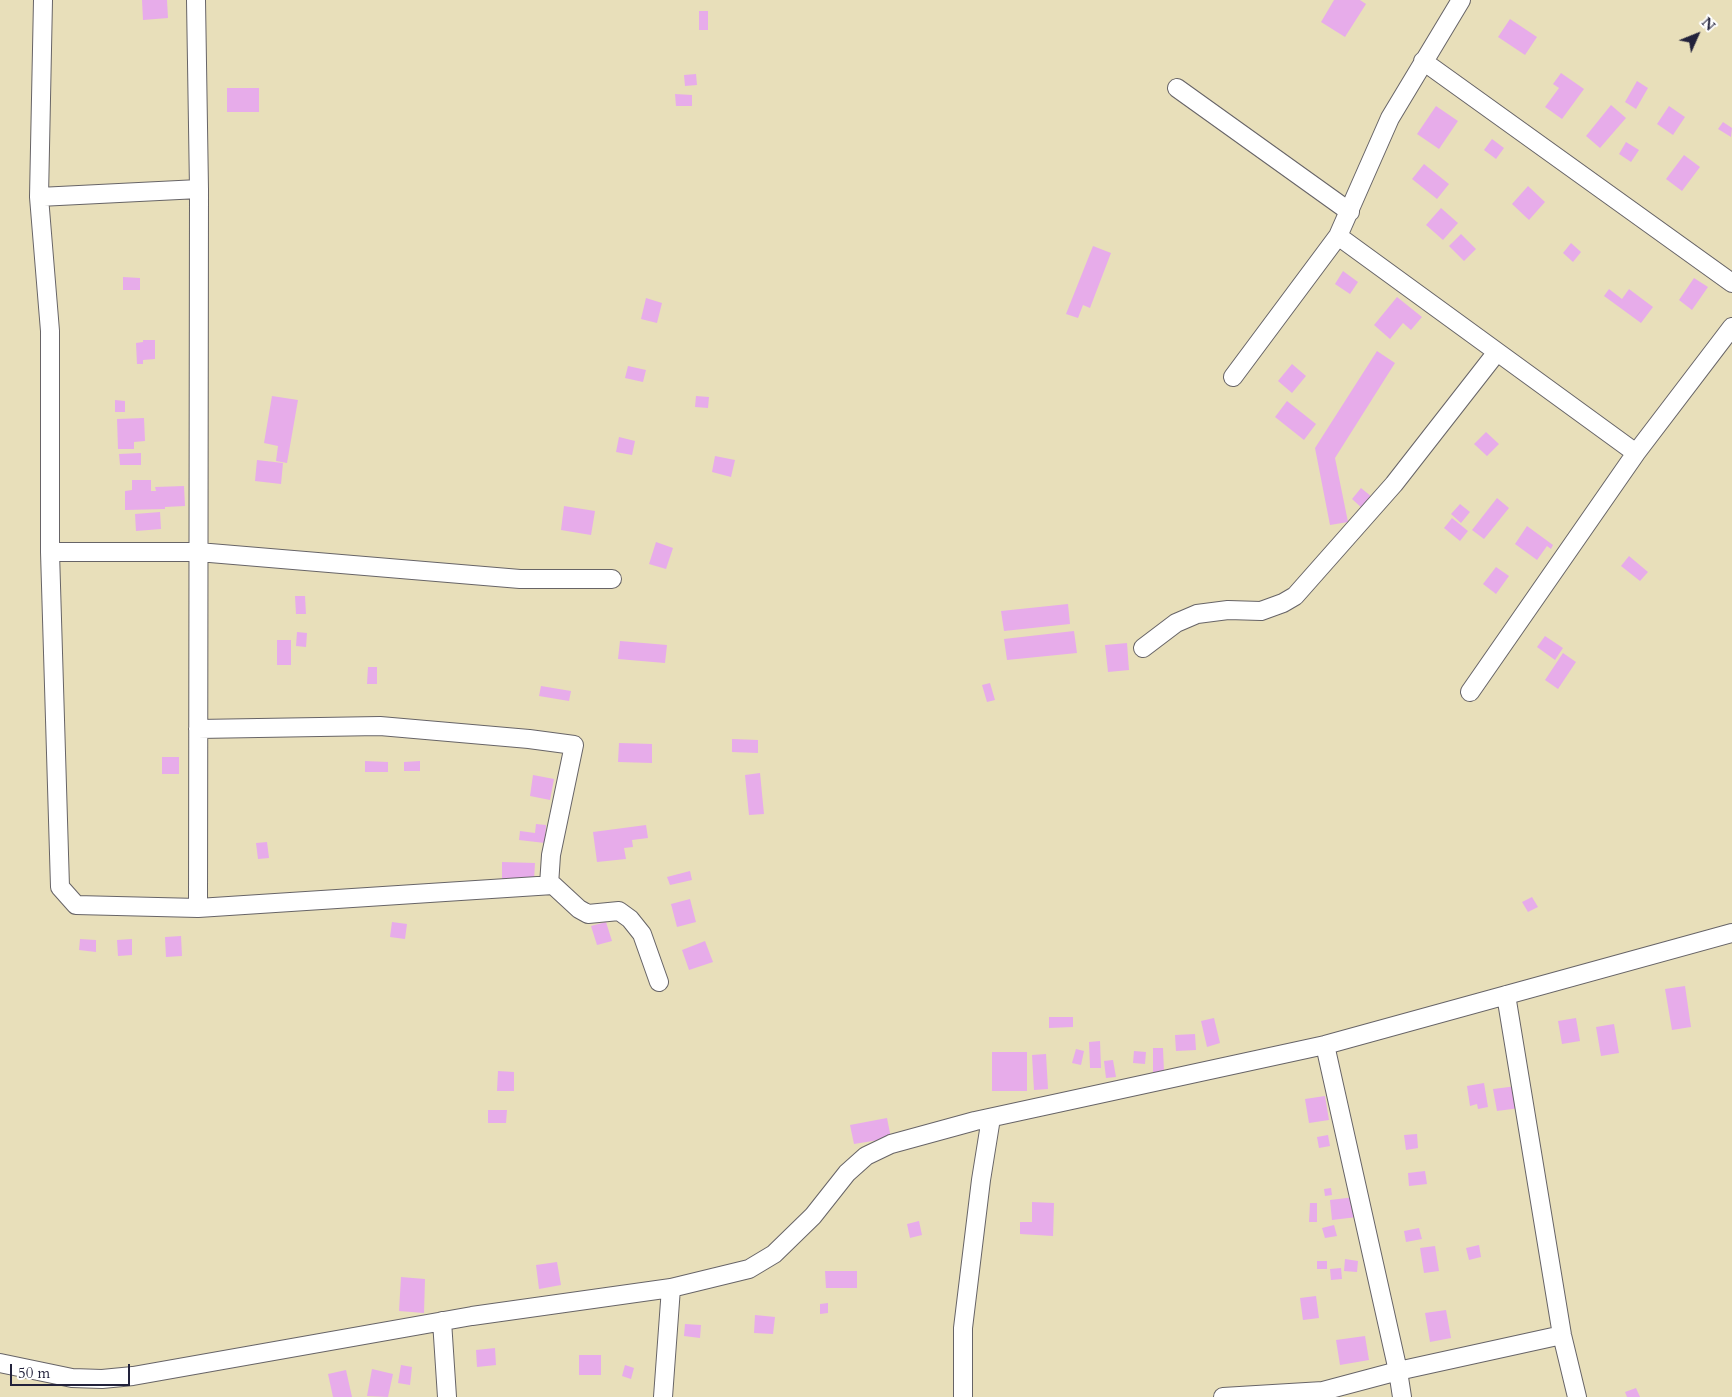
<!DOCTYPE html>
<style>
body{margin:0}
#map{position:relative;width:1732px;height:1397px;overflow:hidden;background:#e8dfba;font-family:Cardo,serif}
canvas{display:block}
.north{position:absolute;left:1672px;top:10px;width:50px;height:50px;-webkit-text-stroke:4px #fff;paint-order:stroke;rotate:46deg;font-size:14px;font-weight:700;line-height:20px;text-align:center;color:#22223b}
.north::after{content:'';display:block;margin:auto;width:18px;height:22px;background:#22223b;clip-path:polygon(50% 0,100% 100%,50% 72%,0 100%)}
.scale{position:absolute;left:10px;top:1364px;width:120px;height:22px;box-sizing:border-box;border:2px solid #22223b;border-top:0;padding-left:6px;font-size:15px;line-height:18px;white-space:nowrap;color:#22223b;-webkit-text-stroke:4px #fff;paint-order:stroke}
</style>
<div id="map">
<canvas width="1732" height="1397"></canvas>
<div class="north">N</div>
<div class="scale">50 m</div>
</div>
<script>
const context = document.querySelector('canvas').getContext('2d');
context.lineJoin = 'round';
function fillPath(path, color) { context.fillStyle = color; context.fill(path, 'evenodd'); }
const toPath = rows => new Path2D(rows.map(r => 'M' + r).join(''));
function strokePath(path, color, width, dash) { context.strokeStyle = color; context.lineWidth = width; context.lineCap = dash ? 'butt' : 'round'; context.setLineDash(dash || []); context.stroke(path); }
fillPath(toPath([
 [142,0,167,0,168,18,143,20],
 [1334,0,1360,0,1366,4,1345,37,1321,22],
 [699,11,708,11,708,30,699,30],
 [1510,19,1537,37,1525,55,1498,37],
 [1561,73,1584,89,1562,119,1545,107,1559,88,1553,84],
 [696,74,697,85,685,86,684,75],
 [1637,81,1648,88,1636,109,1625,102],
 [227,88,259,88,259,112,227,112],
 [675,94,692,95,692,106,676,106],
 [1611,105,1626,118,1600,148,1586,136],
 [1436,106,1458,121,1439,149,1417,134],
 [1669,106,1685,117,1673,135,1657,124],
 [1723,122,1732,128,1731,137,1718,129],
 [1492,139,1504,148,1496,159,1484,150],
 [1626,142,1639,150,1631,162,1619,154],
 [1684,155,1700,167,1682,191,1666,179],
 [1424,164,1449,184,1437,199,1412,179],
 [1528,186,1545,202,1529,220,1512,204],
 [1441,208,1458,223,1443,240,1426,225],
 [1461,234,1476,249,1464,261,1449,246],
 [1571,243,1581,252,1573,262,1563,253],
 [1093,246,1111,253,1090,308,1083,305,1078,318,1066,314],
 [1343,271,1358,282,1350,294,1335,284],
 [123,277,140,278,140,290,123,290],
 [1694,278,1708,287,1692,310,1679,300],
 [1609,289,1622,299,1629,289,1653,307,1641,323,1604,296],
 [1397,297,1422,317,1411,330,1403,323,1390,339,1374,325],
 [646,298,662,303,657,323,641,319],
 [143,340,155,340,155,359,143,360,143,364,137,364,136,343,143,342],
 [1377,351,1395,363,1335,458,1348,522,1330,525,1315,448],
 [1292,364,1306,376,1292,393,1278,381],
 [628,366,646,370,643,382,625,378],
 [272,396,298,400,287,463,276,461,278,446,264,443],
 [696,396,709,397,708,408,695,407],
 [115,400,125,401,125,412,115,412],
 [1287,401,1316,424,1304,440,1275,417],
 [144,418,145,441,134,442,134,449,118,449,117,419],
 [1486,432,1499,444,1487,456,1474,444],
 [619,437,635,441,632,455,616,452],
 [141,453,141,465,120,465,119,454],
 [715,456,735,460,731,477,712,472],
 [257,460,283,463,281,484,255,481],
 [132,480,151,480,151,491,156,491,155,487,184,486,185,506,165,507,165,509,125,510,125,491,132,490],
 [1361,488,1372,497,1362,508,1352,499],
 [1497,498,1509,508,1484,539,1472,530],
 [1460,504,1470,512,1461,523,1451,514],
 [564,506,595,511,591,535,561,530],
 [160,512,161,529,136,531,135,514],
 [1452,518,1468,531,1460,541,1444,528],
 [1527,526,1553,545,1551,549,1547,546,1537,560,1515,544],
 [656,542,673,548,666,569,649,564],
 [1629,556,1648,572,1640,581,1621,566],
 [1496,567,1509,576,1496,594,1483,584],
 [295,596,305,596,306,614,296,614],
 [1068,604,1070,624,1004,631,1001,611],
 [1074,631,1077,653,1007,660,1004,639],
 [297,632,307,633,306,647,296,646],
 [1545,636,1563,648,1555,660,1537,647],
 [277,640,291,640,291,665,277,665],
 [620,641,667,645,665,663,618,659],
 [1127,643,1129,670,1108,672,1105,645],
 [1563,653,1576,662,1558,689,1545,680],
 [368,667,377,667,377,684,367,684],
 [990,683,995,700,987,702,982,685],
 [541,686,571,691,569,701,539,696],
 [732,739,758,740,758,753,732,752],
 [619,743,652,744,652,763,618,762],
 [162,757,179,757,179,774,162,774],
 [365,761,388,762,388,772,365,772],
 [420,761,420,771,404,771,404,762],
 [760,773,764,814,749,815,745,775],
 [533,775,554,779,550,800,530,796],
 [536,824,546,825,545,843,519,840,520,831,535,833],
 [646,825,648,838,632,840,633,847,624,848,626,859,597,862,593,832],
 [267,842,269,858,258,859,256,843],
 [502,862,535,863,534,880,502,879],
 [690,871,692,880,670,885,667,877],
 [1532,897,1538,907,1528,912,1522,902],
 [690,899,696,922,677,927,671,904],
 [392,922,407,924,405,939,390,937],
 [606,922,612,941,597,945,591,926],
 [181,936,182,956,166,957,165,937],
 [80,939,96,940,96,952,79,950],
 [132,939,132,955,118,956,117,940],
 [705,941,713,962,689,970,682,950],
 [1685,986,1691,1027,1672,1030,1665,989],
 [1049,1017,1073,1017,1073,1027,1049,1028],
 [1214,1018,1220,1043,1207,1047,1201,1021],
 [1576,1018,1580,1041,1562,1044,1558,1021],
 [1614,1024,1619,1053,1601,1056,1596,1027],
 [1195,1034,1196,1050,1176,1051,1175,1035],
 [1100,1041,1101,1068,1090,1068,1089,1042],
 [1153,1048,1163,1048,1164,1072,1153,1072],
 [1076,1049,1084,1051,1081,1065,1072,1063],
 [1134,1051,1146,1052,1145,1064,1133,1063],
 [992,1052,1027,1052,1027,1091,992,1091],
 [1046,1054,1048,1089,1034,1090,1032,1055],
 [1113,1060,1116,1077,1106,1078,1104,1061],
 [498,1071,514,1072,514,1091,497,1091],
 [1484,1083,1488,1107,1478,1109,1477,1104,1470,1106,1467,1086],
 [1517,1086,1520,1108,1497,1111,1493,1089],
 [1325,1096,1329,1120,1309,1123,1305,1099],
 [488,1110,507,1110,506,1123,488,1123],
 [887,1118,891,1138,854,1144,850,1125],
 [1417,1134,1418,1148,1406,1150,1404,1135],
 [1328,1135,1330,1146,1319,1148,1317,1137],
 [1425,1171,1427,1184,1409,1186,1408,1173],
 [1331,1188,1332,1195,1325,1196,1324,1189],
 [1355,1197,1357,1217,1332,1220,1330,1200],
 [1032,1202,1054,1203,1053,1236,1020,1234,1020,1222,1032,1222],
 [1310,1203,1317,1203,1317,1222,1309,1222],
 [919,1221,922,1235,910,1238,907,1224],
 [1334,1225,1337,1236,1325,1238,1322,1228],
 [1419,1228,1422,1239,1406,1242,1404,1231],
 [1479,1245,1481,1257,1469,1260,1466,1248],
 [1435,1246,1439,1271,1424,1273,1420,1248],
 [1345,1259,1358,1261,1357,1272,1344,1271],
 [1317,1261,1327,1261,1327,1269,1317,1269],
 [557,1262,561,1285,539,1289,536,1265],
 [1341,1268,1342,1279,1331,1280,1330,1269],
 [825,1271,857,1271,857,1288,826,1288],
 [401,1277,425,1279,424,1313,399,1311],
 [1316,1296,1319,1318,1303,1320,1300,1298],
 [828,1303,828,1313,820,1314,820,1304],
 [1446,1310,1451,1338,1430,1342,1425,1313],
 [755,1315,775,1317,773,1334,754,1333],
 [685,1324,701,1325,700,1338,684,1336],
 [1365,1336,1369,1360,1340,1365,1336,1340],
 [495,1348,496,1365,477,1367,476,1350],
 [579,1355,601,1355,601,1375,579,1375],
 [401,1365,412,1367,410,1385,398,1383],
 [625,1365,634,1368,631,1379,622,1376],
 [372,1369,393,1374,388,1397,367,1396],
 [346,1370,352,1397,333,1397,328,1374],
 [1636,1388,1640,1397,1627,1397,1625,1392]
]), '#e7acea');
const minor = toPath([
 [43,0,39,197,50,331,50,552,60,887,76,905,198,908,553,885,579,909,588,914,619,911,630,919,642,934,659,982],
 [196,0,199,189,198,908],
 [1423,61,1732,283],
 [1177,88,1350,212],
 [39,197,199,189],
 [1338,236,1636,453],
 [1233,377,1338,236,1390,118,1461,0],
 [50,552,198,552,520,579,612,579],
 [1143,648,1176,623,1197,614,1228,610,1261,611,1283,603,1295,596,1394,484,1497,352],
 [1470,692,1636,453,1732,327],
 [198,729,380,726,529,739,574,745,551,855,549,885],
 [1506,995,1562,1335,1577,1397],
 [1325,1045,1398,1371,1402,1397],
 [442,1321,447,1397],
 [0,1363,72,1378,102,1379,133,1376,472,1316,671,1288,749,1269,774,1254,813,1216,847,1173,866,1156,891,1144,975,1121,1325,1045,1732,933],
 [663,1397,671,1288],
 [963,1397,963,1328,981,1180,991,1118],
 [1223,1397,1323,1391,1398,1371,1562,1335]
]);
strokePath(minor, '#676467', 20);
strokePath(minor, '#fff', 18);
</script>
